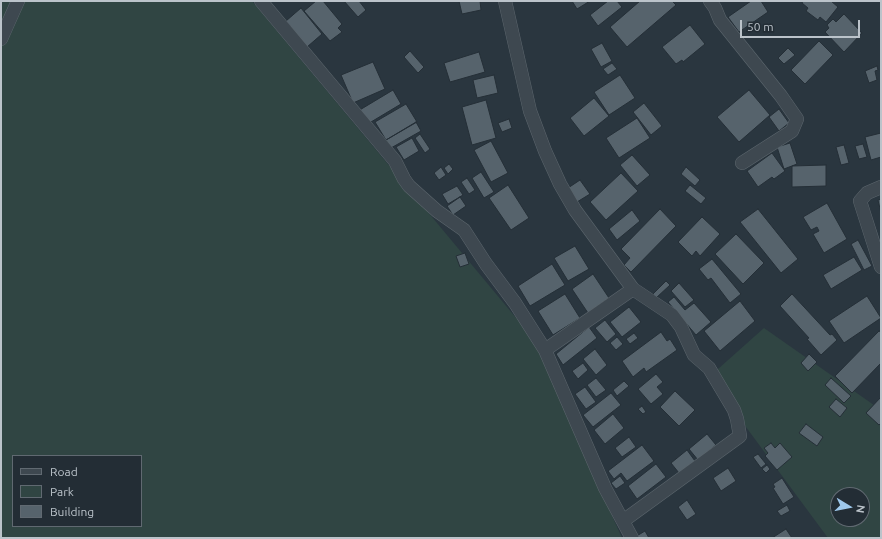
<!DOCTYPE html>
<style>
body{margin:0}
#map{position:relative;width:882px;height:539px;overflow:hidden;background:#2a363f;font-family:Ubuntu,sans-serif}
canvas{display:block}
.frame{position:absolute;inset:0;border:2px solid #bbc3ca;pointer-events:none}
.legend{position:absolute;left:12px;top:455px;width:130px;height:72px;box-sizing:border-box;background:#232d35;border:1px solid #606971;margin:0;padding:5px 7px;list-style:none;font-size:12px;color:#bbc3ca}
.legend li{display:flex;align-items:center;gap:8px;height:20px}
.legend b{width:20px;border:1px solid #606971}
.north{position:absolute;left:830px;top:487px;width:40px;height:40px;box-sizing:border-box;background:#232d35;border:1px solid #606971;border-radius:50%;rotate:100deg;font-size:11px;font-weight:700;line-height:16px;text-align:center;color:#bbc3ca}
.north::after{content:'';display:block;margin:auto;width:14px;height:18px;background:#9ec8ec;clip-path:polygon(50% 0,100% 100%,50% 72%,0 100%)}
.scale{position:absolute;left:740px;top:20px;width:120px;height:18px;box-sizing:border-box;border:2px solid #bbc3ca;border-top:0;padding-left:5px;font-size:12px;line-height:14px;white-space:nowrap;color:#bbc3ca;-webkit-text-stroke:3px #232d35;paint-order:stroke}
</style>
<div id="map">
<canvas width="882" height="539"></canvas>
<div class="frame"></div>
<ul class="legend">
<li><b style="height:5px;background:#3e4850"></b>Road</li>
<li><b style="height:11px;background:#304543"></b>Park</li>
<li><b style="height:11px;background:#56636c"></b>Building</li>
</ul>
<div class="north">N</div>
<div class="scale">50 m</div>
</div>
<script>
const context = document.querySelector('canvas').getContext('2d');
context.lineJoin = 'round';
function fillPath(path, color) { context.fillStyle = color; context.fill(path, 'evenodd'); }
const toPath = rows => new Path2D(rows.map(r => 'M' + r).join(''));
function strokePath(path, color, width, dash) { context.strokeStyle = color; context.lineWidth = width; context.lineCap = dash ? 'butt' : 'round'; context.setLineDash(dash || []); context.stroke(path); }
fillPath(toPath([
 [1,1,252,1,532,337,622,538,1,538],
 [13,456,141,456,141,526,13,526],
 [764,328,881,410,881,538,828,538,709,377],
 [838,495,862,495,862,519,838,519]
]), '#304543');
const building = toPath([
 [316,1,323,1,342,24,338,28,342,32,330,41,304,11,316,1],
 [344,1,359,1,366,10,358,17,344,1],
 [459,1,480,1,481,10,462,14,459,1],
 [572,1,590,1,577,9,572,1],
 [608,1,617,1,622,7,598,26,590,15,608,1],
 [640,1,672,1,676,5,627,47,610,27,640,1],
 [751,1,761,1,768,12,739,32,728,17,751,1],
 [803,1,831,1,838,7,826,22,820,17,818,20,806,11,808,8,802,3,803,1],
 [301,8,322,34,307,47,286,21,301,8],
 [844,14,862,33,844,52,825,32,829,28,827,25,833,19,836,22,844,14],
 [690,25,705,44,683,62,682,60,676,64,662,47,690,25],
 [819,41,833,55,805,84,791,70,819,41],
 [602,43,612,61,601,67,591,49,602,43],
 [788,48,795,55,784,64,778,58,788,48],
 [410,51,424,67,418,73,404,57,410,51],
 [479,52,485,72,450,82,444,63,479,52],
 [373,62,385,89,353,103,341,75,373,62],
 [612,63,617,69,608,75,603,69,612,63],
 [877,66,878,70,875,71,877,80,869,83,865,71,877,66],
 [494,75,498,93,477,98,473,80,494,75],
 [620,75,635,98,609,115,594,92,620,75],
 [393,90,401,104,366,125,358,111,393,90],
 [749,90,770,115,739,142,717,117,749,90],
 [594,98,609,116,584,136,570,118,594,98],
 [486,100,496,138,472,145,462,107,486,100],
 [644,103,662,126,651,135,633,112,644,103],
 [406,104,417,122,386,140,375,122,406,104],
 [779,109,789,123,779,131,769,117,779,109],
 [637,118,650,138,619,158,606,138,637,118],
 [509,119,512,128,502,132,498,123,509,119],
 [416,122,421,131,391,148,386,140,416,122],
 [881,133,881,157,871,160,865,137,881,133],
 [420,134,430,149,425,153,415,138,420,134],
 [412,138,419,151,404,160,396,147,412,138],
 [491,141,508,173,491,182,474,150,491,141],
 [790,143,797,164,784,169,777,147,790,143],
 [863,144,867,157,859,159,855,146,863,144],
 [844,145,849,163,841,165,836,147,844,145],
 [772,153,785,171,774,179,772,177,758,187,747,171,772,153],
 [632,155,650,175,637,186,620,165,632,155],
 [449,164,453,169,448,174,444,168,449,164],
 [826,165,826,186,792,187,792,166,826,165],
 [441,167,446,175,439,180,434,173,441,167],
 [686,167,700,180,695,186,681,174,686,167],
 [481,172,494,192,484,198,472,178,481,172],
 [621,173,638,191,606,220,590,202,621,173],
 [467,178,475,190,469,194,461,182,467,178],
 [580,180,590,194,577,202,568,188,580,180],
 [508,185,529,218,511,230,489,198,508,185],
 [690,185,706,198,701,204,685,191,690,185],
 [457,186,463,195,448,204,442,194,457,186],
 [460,197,466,206,453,215,447,206,460,197],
 [881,199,881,213,878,200,881,199],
 [827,203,847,239,824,253,813,234,819,231,817,227,811,230,803,217,827,203],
 [660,209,676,226,631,272,624,265,630,258,621,249,660,209],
 [758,209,798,259,781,273,740,222,758,209],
 [632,210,640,221,617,240,609,229,632,210],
 [702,217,720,234,700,256,696,251,692,256,678,242,702,217],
 [736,234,764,263,743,284,715,254,736,234],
 [858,240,872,266,864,270,851,244,858,240],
 [575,246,589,269,568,281,554,258,575,246],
 [465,253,469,264,460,267,456,256,465,253],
 [854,257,862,270,831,289,823,275,854,257],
 [712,259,741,294,730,303,711,278,708,280,699,269,712,259],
 [552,264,565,285,530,306,518,286,552,264],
 [593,274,609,298,588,313,572,289,593,274],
 [666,281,670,285,656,298,653,294,666,281],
 [679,283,694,300,685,307,671,291,679,283],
 [565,294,580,318,553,335,538,311,565,294],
 [792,294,830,335,832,334,837,340,821,355,807,339,809,338,780,306,792,294],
 [867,296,881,318,844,343,829,321,867,296],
 [674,297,685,310,694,303,711,322,696,335,668,302,674,297],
 [740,301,755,321,720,351,704,331,740,301],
 [629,307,641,322,622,337,610,322,629,307],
 [605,320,616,334,607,342,595,328,605,320],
 [589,327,597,338,563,365,556,354,589,327],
 [879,331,881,332,881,363,852,393,835,376,879,331],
 [661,332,667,341,670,339,677,350,646,372,644,368,633,377,622,361,661,332],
 [634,333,638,338,630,344,626,339,634,333],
 [617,337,623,344,616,350,610,343,617,337],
 [595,349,607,365,596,375,583,359,595,349],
 [809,354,817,362,808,371,801,363,809,354],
 [583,363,588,370,578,379,572,371,583,363],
 [656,374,663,382,657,387,663,394,651,404,638,389,656,374],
 [596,378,606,390,596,397,587,385,596,378],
 [831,378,851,396,844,403,825,385,831,378],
 [624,381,629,386,617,396,613,390,624,381],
 [585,387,596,402,586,409,575,394,585,387],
 [675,391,695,410,679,426,660,407,675,391],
 [611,393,621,405,593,427,583,415,611,393],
 [881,397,881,423,879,425,866,413,881,397],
 [836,399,847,408,840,417,829,407,836,399],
 [642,406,646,412,643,414,638,409,642,406],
 [613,414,624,428,605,444,594,430,613,414],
 [806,424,823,437,817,446,799,433,806,424],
 [707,434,716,445,698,460,689,449,707,434],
 [629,437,636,447,622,457,615,448,629,437],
 [771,443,775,448,780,443,792,457,777,470,765,456,768,453,764,448,771,443],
 [642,445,654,461,627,481,621,473,614,479,608,471,642,445],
 [687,450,695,461,679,473,671,463,687,450],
 [758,454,766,464,761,468,753,457,758,454],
 [656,464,666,477,637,499,628,486,656,464],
 [767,465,770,469,766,473,762,469,767,465],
 [728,468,736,481,721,491,713,478,728,468],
 [620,476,625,483,616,489,611,483,620,476],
 [782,478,794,497,783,504,773,488,775,487,773,484,782,478],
 [687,500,696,514,687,520,678,507,687,500],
 [787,505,790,511,781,516,777,511,787,505],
 [786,529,792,538,772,538,786,529],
 [645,531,649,538,635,538,635,537,645,531]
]);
fillPath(building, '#56636c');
strokePath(building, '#252f37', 1);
const street = toPath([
 [261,1,395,161,404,179,409,186,437,211,464,230,486,264,515,303,545,350,605,488,632,538],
 [505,1,530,111,545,151,560,184,575,210,633,289,672,315,681,327,694,355,709,368,734,410,737,419,740,436,623,521],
 [710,1,715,8,720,20,781,96,797,119,792,131,742,163],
 [1,39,18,1],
 [881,187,867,193,860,201,881,267],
 [545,350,633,289]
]);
strokePath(street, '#5c666d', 14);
strokePath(street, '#3e4850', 13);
</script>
